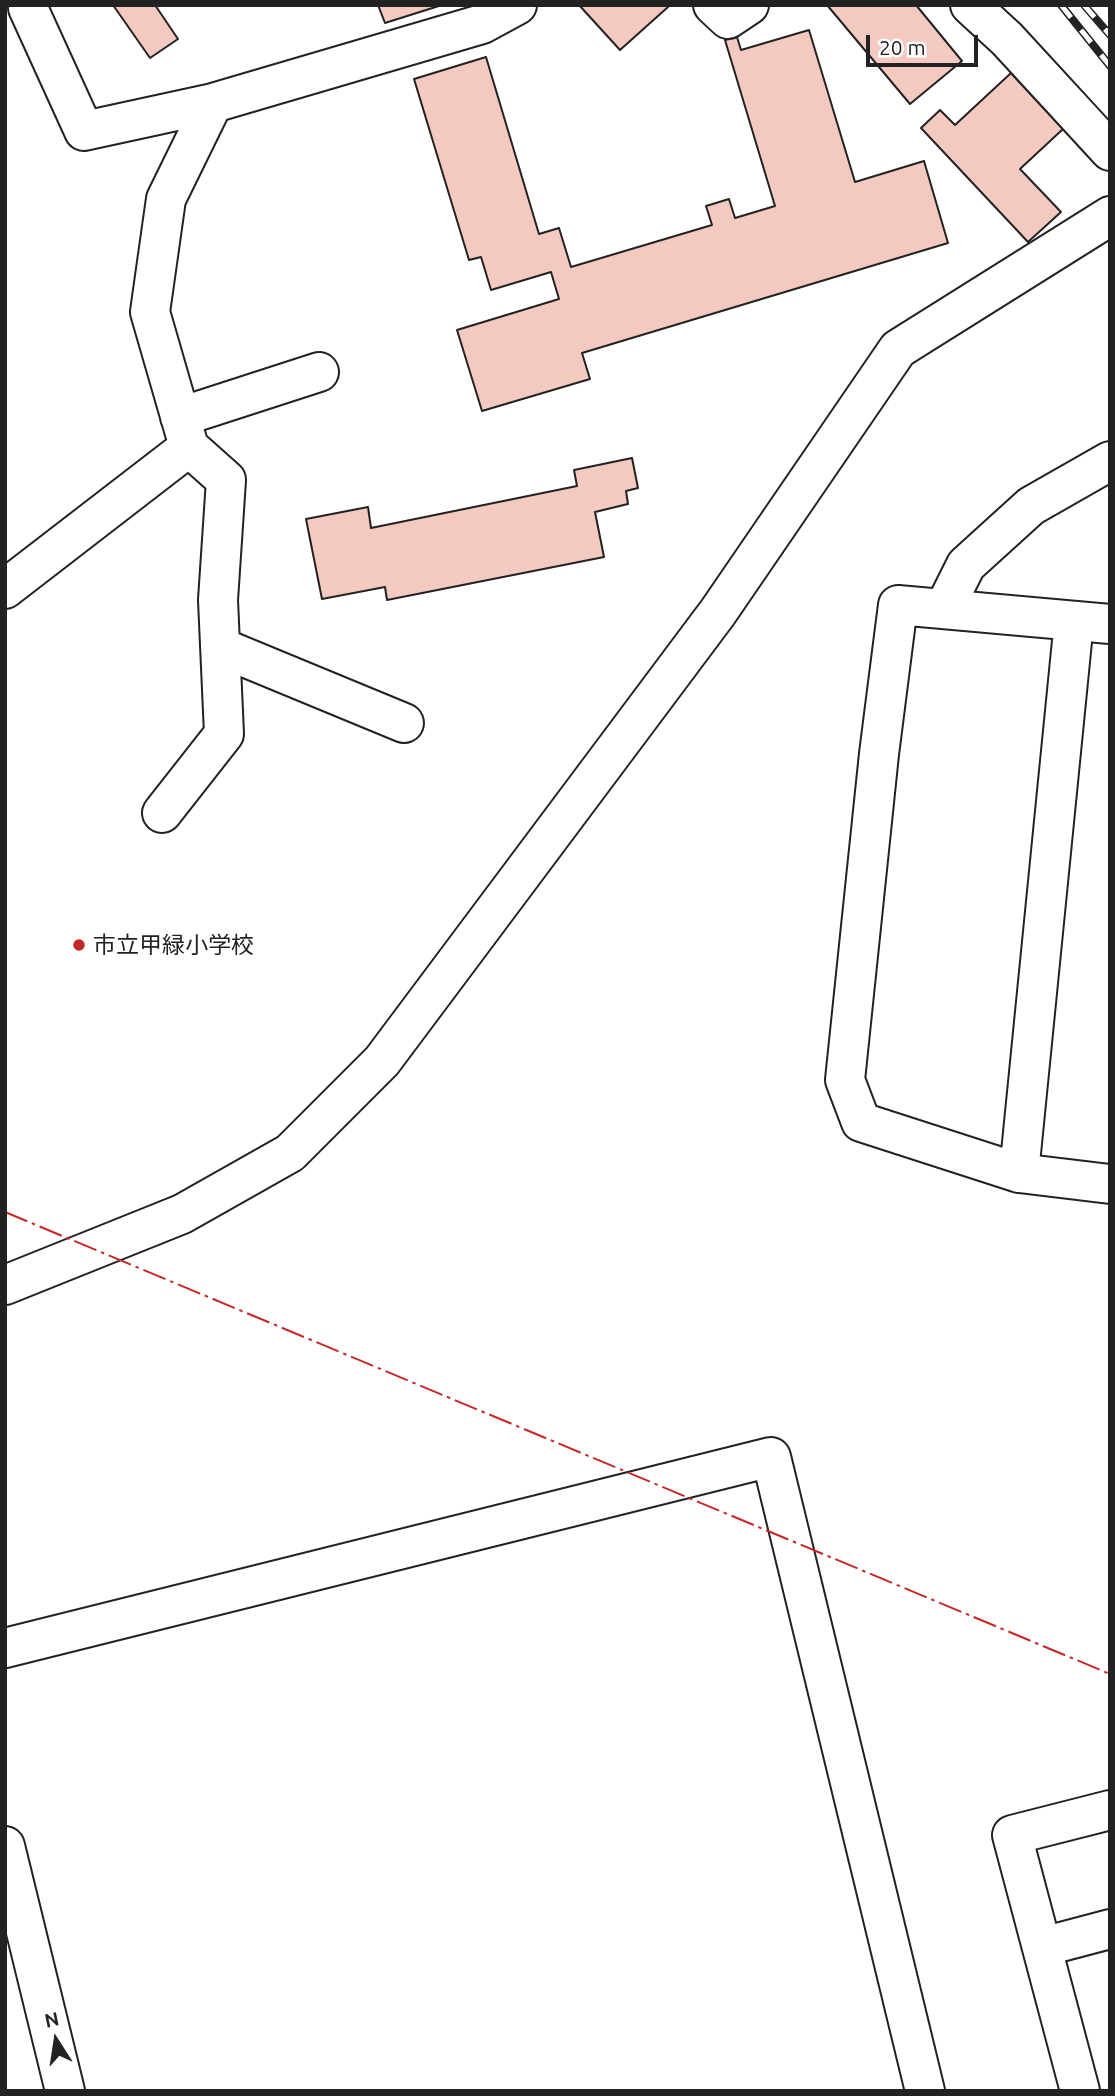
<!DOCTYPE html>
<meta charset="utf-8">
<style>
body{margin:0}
#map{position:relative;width:1115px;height:2096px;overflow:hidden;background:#fff;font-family:Ubuntu,sans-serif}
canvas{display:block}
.frame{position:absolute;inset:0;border:7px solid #222;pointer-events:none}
.north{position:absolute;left:21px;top:2005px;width:70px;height:70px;-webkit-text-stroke:5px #fff;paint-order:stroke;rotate:348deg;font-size:19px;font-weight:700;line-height:28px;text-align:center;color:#222}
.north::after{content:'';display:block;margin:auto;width:24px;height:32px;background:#222;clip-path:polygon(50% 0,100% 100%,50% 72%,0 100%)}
.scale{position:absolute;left:866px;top:35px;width:112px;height:32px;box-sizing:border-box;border:4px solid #222;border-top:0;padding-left:9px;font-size:21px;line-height:24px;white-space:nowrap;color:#222;-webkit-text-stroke:5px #fff;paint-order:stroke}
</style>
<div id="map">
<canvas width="1115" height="2096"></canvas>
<div class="frame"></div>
<div class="north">N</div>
<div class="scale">20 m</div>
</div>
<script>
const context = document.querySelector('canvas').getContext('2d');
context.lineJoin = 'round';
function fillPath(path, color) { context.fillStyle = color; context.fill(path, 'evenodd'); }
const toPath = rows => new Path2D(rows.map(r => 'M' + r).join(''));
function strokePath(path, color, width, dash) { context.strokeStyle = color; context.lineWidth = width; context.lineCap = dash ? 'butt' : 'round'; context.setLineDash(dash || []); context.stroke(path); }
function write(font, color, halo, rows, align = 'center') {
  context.font = font + ' Ubuntu,"Noto Sans JP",sans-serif'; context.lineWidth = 5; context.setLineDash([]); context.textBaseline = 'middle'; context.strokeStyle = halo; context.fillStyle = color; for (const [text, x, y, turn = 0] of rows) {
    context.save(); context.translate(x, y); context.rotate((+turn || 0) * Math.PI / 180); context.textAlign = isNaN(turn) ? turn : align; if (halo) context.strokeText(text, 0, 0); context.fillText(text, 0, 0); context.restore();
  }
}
const building = toPath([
 [113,5,155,5,178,39,150,58,113,5],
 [378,5,442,5,385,23,378,5],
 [579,5,666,5,668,7,620,50,579,5],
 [827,5,916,5,962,61,910,104,827,5],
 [809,30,855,182,924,161,948,243,582,353,590,379,482,411,457,330,559,299,551,272,491,290,481,257,469,260,414,79,486,57,539,234,559,228,571,267,712,225,706,206,729,199,735,218,775,206,725,40,737,37,741,50,809,30],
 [1011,73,1063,129,1020,169,1061,212,1028,242,921,128,940,110,955,125,1011,73],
 [632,458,638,488,626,491,628,504,595,512,604,557,387,600,385,587,322,599,306,519,368,507,371,528,577,486,574,470,632,458]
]);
fillPath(building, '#f3c9c0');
strokePath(building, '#222', 2);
const minor = toPath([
 [713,5,728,19,749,5],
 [970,5,1007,39,1110,151],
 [28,8,84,131,213,103],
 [180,417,319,372],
 [5,589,189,447,150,312,166,199,213,103,482,24,517,5],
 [944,609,966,565,1031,506,1110,461],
 [1110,624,898,605,879,754,845,1080,861,1122,1019,1173,1110,1184],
 [220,647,404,723],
 [162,813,224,734,218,600,226,480,189,447],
 [1019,1173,1074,621],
 [5,1285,182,1214,290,1153,382,1061,718,612,898,349,1110,216],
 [5,1648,771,1457,925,2091],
 [5,1846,65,2091],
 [1042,1947,1110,1929],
 [1080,2091,1012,1835,1110,1810]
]);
strokePath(minor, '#222', 42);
strokePath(minor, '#fff', 38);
const rail = toPath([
 [1061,5,1110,66],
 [1084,5,1110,35]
]);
strokePath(rail, '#222', 8);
strokePath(rail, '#fff', 5, [16]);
strokePath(toPath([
 [5,1212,1110,1674]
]), '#c62828', 2, [24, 5, 3.5, 5]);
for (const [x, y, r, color] of [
 [79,945,7,"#c62828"]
]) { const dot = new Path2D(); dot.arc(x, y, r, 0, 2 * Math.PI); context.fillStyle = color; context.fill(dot); strokePath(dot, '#fff', 2.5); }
write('23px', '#222', '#fff', [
 ["市立甲緑小学校",93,945]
], 'left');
</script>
